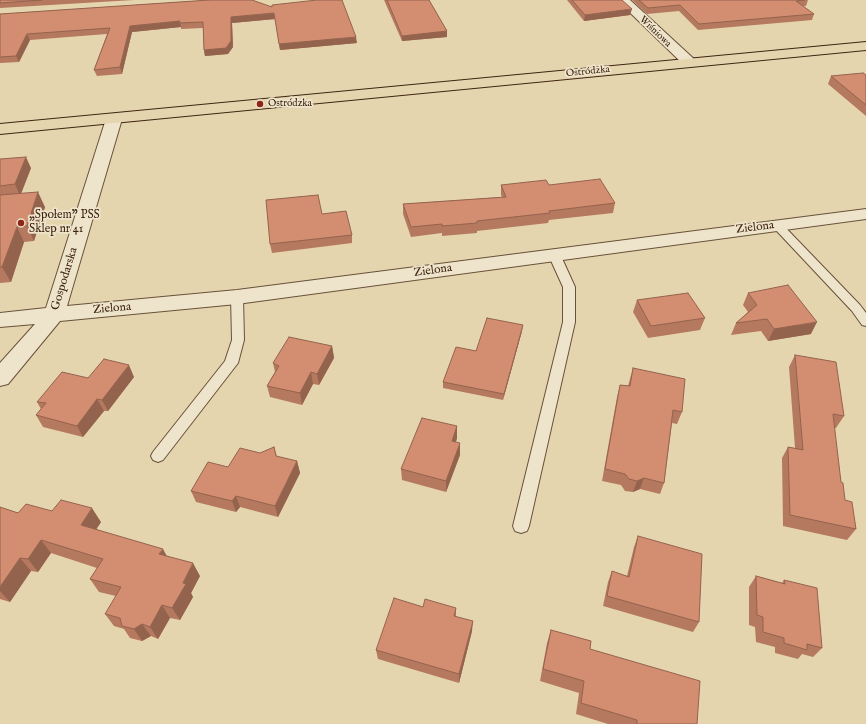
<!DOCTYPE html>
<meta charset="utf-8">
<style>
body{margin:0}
canvas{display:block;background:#e5d5af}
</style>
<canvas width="866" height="724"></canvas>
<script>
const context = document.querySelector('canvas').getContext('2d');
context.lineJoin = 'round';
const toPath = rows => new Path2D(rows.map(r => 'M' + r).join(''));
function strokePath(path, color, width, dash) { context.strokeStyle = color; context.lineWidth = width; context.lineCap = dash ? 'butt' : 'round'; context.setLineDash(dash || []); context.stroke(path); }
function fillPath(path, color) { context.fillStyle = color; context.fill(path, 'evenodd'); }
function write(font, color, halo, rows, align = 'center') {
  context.font = font + ' "IM FELL English",serif'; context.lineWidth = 3.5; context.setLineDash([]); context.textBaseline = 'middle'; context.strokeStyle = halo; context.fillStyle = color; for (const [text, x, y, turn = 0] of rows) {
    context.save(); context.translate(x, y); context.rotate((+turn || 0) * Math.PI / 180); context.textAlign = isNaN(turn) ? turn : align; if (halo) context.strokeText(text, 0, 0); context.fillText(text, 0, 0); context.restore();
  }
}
const lane = toPath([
 [777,222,781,223,860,305,866,313,866,326,862,325,852,311,773,227,772,225,777,222],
 [554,250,558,251,560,254,575,287,575,322,529,526,527,531,521,533,515,531,513,526,563,322,563,287,548,254,550,251,554,250],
 [237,293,241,294,243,297,244,340,238,363,163,460,158,462,153,460,151,456,153,452,225,361,232,340,231,297,233,294,237,293]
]);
const street = toPath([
 [617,0,630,0,694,59,696,62,694,65,689,66,684,65,617,0],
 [114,114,119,116,122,119,67,306,237,290,866,209,866,219,237,304,60,321,8,384,0,386,0,363,35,324,0,327,0,313,46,308,106,119,109,116,114,114]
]);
const primary = toPath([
 [866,42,866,50,0,134,0,124,866,42]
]);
strokePath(lane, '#685139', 2);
strokePath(street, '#685139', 2);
strokePath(primary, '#3e2512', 2);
fillPath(lane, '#eee4cb');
fillPath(street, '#eee4cb');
fillPath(primary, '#e5d5af');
fillPath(toPath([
 [0,0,134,0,0,8],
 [209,0,357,43,280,50,275,19,232,23,233,47,228,54,205,56,204,50,203,28,181,29,181,27,132,32,122,74,97,76,94,70,107,34,30,40,19,62,0,63,0,14],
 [384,0,429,0,447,31,447,37,402,41],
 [567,0,622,0,630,15,584,21],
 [632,0,808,0,806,6,803,6,814,14,812,20,698,30,679,11,647,14],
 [866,75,866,116,828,84,831,76],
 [0,159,31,168,21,194,45,207,34,241,24,242,11,282,0,283],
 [501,185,549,185,615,203,613,213,549,220,548,223,477,231,477,233,442,236,442,233,411,237,403,214,403,204,502,197,501,195],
 [322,214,352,235,352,243,272,253,270,244],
 [748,293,811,334,768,341,761,331,731,335,736,323,748,312,743,305],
 [637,300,705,318,700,330,648,338,633,312],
 [522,331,503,400,443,388,443,382,476,351],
 [332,346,334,358,319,385,313,384,302,405,270,397,267,386,275,372,273,363],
 [795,355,844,416,836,428,834,428,841,482,845,500,856,529,847,540,783,526,782,458,788,447,795,448,789,367],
 [633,368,682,412,677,424,672,423,664,483,660,494,640,489,633,492,625,491,621,485,602,481,617,397,620,385,628,386],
 [134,377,108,411,104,411,83,437,43,427,36,415,41,409,37,402,88,378],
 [457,426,457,438,456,442,460,455,446,492,402,480,401,469],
 [274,447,277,457,297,461,300,473,278,517,240,507,236,512,196,502,191,491,228,467],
 [0,507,18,513,52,511,101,522,96,529,167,556,200,576,191,593,193,597,180,620,170,618,158,639,151,636,142,641,130,638,124,629,114,626,105,614,116,596,99,592,90,579,97,568,51,553,38,572,31,571,10,602,0,599],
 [638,536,699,622,693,632,603,606,608,582,612,571,627,576,634,547],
 [756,576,782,583,784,580,822,648,813,657,802,654,798,659,775,653,775,647,756,642,755,627,749,625,749,587],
 [423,607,456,608,456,617,472,631,459,683,378,659,376,650],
 [551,630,590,649,697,724,608,724,576,714,579,693,540,681,547,643]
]), '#b57960');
fillPath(toPath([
 [632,9,630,15,584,21,585,15],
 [274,13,275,19,232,23,233,47,228,54,205,56,204,50,231,17],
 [180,21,181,27,132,32,122,74,120,67,130,26],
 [447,31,447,37,402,41,402,36],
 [27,34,30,40,19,62,16,56],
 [356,37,357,43,280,50,279,44],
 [26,157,31,168,20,196,15,184],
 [38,192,45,207,34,241,27,226],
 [17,227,24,242,11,282,2,267],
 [817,322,811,334,768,341,774,329],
 [523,325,522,331,503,400,504,394],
 [332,346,334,358,319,385,317,374],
 [129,365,134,377,108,411,102,400],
 [311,372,313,384,302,405,300,393],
 [97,399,104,411,83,437,77,426],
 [457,426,457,438,452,453,452,441],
 [460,443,460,455,446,492,446,481],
 [297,461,300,473,278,517,275,506],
 [644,478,640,489,633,492,637,481],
 [236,496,240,507,236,512,232,501],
 [92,508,101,522,90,539,81,525],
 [41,540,51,553,38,572,28,559],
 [163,549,170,562,159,554],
 [20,558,31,571,10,602,0,591,0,587],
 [193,563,200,576,191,593,193,597,180,620,172,608,183,583],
 [162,605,170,618,158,639,150,627],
 [473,621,472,631,459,683,459,674],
 [142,624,151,636,142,641,134,629]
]), '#94634e');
const building = toPath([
 [0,0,42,0,0,3,0,0],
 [209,0,252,0,272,7,272,5,317,0,342,0,356,37,279,44,274,13,231,17,231,41,226,48,204,50,203,22,179,23,180,21,130,26,120,67,94,70,110,28,27,34,16,56,0,57,0,14,209,0],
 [387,0,429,0,447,31,402,36,387,0],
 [572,0,622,0,632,9,585,15,572,0],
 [639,0,805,0,796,1,814,14,699,24,680,5,648,8,639,0],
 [863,73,866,75,866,105,831,76,863,73],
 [26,157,15,184,0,186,0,159,26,157],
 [600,179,615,203,549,211,550,213,477,221,477,223,442,226,442,224,411,227,403,204,506,197,501,185,546,180,549,185,600,179],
 [38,192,27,226,17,227,2,267,0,267,0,195,38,192],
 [318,195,322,214,346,211,352,235,270,244,266,200,318,195],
 [788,285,817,322,774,329,767,319,736,323,757,305,748,293,788,285],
 [688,293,705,318,651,326,637,300,688,293],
 [487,318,523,325,504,394,443,382,456,347,476,351,487,318],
 [289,337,332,346,317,374,311,372,300,393,267,386,279,366,273,363,289,337],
 [795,355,836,362,844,416,833,414,841,482,843,483,845,500,852,502,856,529,790,515,788,447,803,450,795,355],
 [104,359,129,365,102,400,97,399,77,426,36,415,46,403,37,402,62,372,88,378,104,359],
 [633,368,685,379,682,412,673,410,664,483,644,478,637,481,629,479,625,474,605,469,620,385,630,386,633,368],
 [422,418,457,426,452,441,460,443,446,481,401,469,422,418],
 [274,447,276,456,297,461,275,506,236,496,232,501,191,491,208,462,228,467,240,448,260,453,274,447],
 [61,500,92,508,81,525,163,549,159,554,193,563,183,583,186,584,172,608,162,605,150,627,142,624,134,629,122,626,120,618,105,614,121,587,90,579,103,559,41,540,28,559,20,558,0,587,0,507,18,513,26,504,52,511,61,500],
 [638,536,702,554,699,622,607,596,612,571,629,577,638,536],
 [756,576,785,584,784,580,817,588,822,648,807,644,807,650,784,643,784,638,763,632,763,617,757,615,756,576],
 [394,598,423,607,425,599,456,608,454,616,473,621,459,674,376,650,394,598],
 [551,630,591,641,590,649,700,681,697,724,637,724,637,720,581,703,584,681,543,669,551,630]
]);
fillPath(building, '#d38d70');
strokePath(building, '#94634e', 1);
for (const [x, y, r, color] of [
 [260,104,4,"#8f2418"],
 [21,223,4,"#8f2418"]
]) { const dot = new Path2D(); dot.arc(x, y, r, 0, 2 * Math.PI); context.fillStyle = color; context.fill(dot); strokePath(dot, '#eee4cb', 1.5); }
write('10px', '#3e2512', '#eee4cb', [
 ["Wiśniowa",655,32,44],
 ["Ostródzka",588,72,-6]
]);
write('10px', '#3e2512', '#eee4cb', [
 ["Ostródzka",268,104]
], 'left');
write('12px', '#3e2512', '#eee4cb', [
 ["„Społem” PSS",29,216],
 ["Sklep nr 41",29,230]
], 'left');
write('12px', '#3e2512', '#eee4cb', [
 ["Zielona",755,228,-7],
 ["Zielona",433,271,-8],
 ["Gospodarska",65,279,-73],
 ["Zielona",112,309,-5]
]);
</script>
